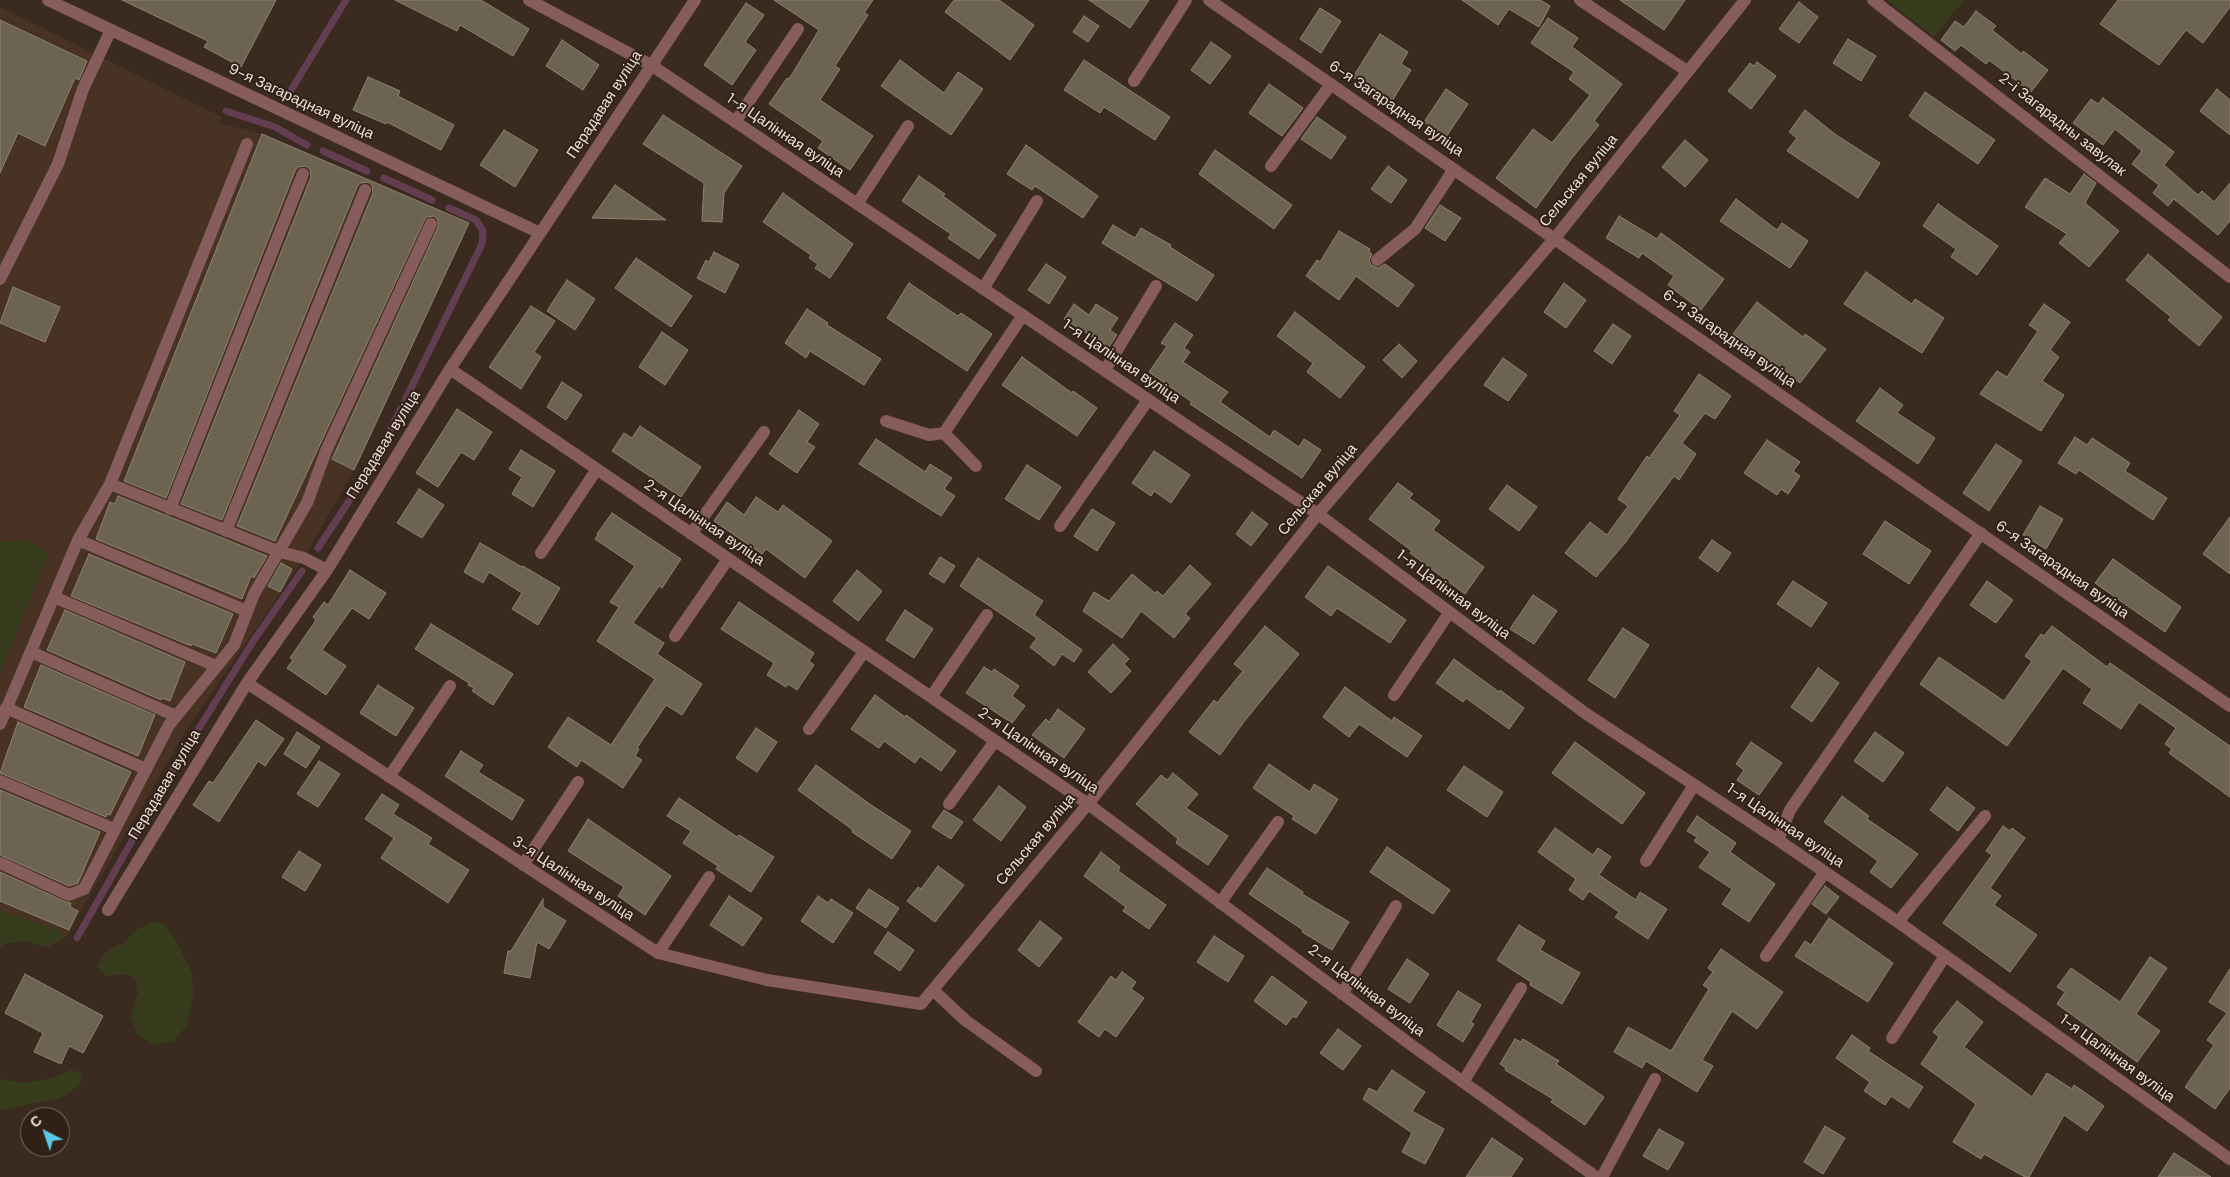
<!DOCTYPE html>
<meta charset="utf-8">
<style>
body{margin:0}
#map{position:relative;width:2230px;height:1177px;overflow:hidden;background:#3b2a20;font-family:"DM Sans",sans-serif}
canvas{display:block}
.north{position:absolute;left:20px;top:1107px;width:50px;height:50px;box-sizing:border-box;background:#312016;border:1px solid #7c6d65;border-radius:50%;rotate:319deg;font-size:14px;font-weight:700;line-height:20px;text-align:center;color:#ede1db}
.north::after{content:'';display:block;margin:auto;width:18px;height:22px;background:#59c8e4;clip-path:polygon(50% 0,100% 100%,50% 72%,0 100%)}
</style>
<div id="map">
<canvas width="2230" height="1177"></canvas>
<div class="north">С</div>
</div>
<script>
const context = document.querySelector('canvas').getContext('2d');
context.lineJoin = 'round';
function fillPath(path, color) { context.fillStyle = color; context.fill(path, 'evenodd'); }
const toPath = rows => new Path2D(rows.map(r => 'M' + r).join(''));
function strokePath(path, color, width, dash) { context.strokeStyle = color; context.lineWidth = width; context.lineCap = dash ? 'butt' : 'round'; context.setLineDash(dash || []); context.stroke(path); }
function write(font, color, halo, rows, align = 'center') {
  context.font = font + ' "DM Sans",sans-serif'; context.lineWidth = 4; context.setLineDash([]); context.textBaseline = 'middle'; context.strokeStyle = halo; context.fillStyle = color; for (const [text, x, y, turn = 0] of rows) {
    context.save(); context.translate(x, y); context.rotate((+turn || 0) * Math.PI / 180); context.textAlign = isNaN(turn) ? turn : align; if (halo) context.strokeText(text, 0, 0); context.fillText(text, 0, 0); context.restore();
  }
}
fillPath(toPath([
 [0,7,222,117,220,123,262,134,469,223,354,470,304,558,187,729,65,938,0,913]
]), '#483224');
fillPath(toPath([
 [1887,0,1964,0,1934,37],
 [28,540,48,554,0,673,0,542],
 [0,910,59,930,64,939,47,947,26,941,8,943,0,948],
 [155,921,166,926,179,946,192,973,193,997,187,1025,174,1041,155,1045,138,1035,131,1016,138,993,135,978,127,974,106,976,97,967,107,950,123,943,136,930],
 [71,1070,82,1073,80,1085,61,1098,0,1110,0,1079,23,1083,49,1079]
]), '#373d1c');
strokePath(toPath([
 [290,92,346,0],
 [226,111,275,127,307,145],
 [323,151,367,171],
 [384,178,432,200],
 [318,548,374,463,482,244,483,231,476,220,449,208],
 [77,938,163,786,252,643,302,571]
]), '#633d52', 7);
const building = toPath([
 [122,0,276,0,241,67,204,47,208,41,122,0],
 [395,0,481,0,529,29,513,56,460,25,457,31,395,0],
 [774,0,873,0,864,13,868,15,835,66,840,69,820,100,873,136,850,170,818,148,823,141,769,104,787,78,789,79,819,30,774,0],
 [954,0,999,0,1034,25,1010,60,945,12,954,0],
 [1089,0,1149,0,1130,28,1089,0],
 [1462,0,1540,0,1550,6,1539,27,1509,9,1498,25,1462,0],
 [1620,0,1685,0,1664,30,1620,0],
 [2118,0,2230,0,2230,7,2203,43,2186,30,2159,65,2100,24,2118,0],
 [1799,2,1818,17,1799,43,1779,29,1799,2],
 [746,3,764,15,745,42,756,50,732,85,704,65,746,3],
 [1320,8,1341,21,1321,53,1300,39,1320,8],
 [1976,11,1996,26,1992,30,2022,54,2023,51,2048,70,2031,92,1989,60,1986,64,1961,45,1955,51,1941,40,1955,21,1964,27,1976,11],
 [1084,16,1099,26,1088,42,1073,32,1084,16],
 [1548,18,1578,38,1572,47,1622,84,1594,121,1599,125,1572,158,1536,208,1496,178,1533,129,1552,143,1590,95,1569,79,1574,72,1531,43,1548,18],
 [0,20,87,61,79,80,75,78,45,146,18,133,0,173,0,20],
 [1380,34,1408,52,1401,64,1411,70,1392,101,1353,77,1380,34],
 [1848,39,1876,56,1861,81,1833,63,1848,39],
 [562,40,599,65,583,90,546,66,562,40],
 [1211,42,1231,56,1210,84,1191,70,1211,42],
 [900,60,944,93,958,72,983,89,951,135,881,86,900,60],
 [1084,60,1170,117,1155,140,1104,107,1100,113,1064,90,1084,60],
 [1757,62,1776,76,1751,109,1728,91,1750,63,1754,66,1757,62],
 [368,77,400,91,398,96,454,125,441,150,387,122,386,124,353,110,368,77],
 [1269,84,1303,108,1282,136,1249,113,1269,84],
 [1446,89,1468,104,1446,137,1424,122,1446,89],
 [2217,89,2230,100,2230,135,2200,111,2217,89],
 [1925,92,1995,140,1978,164,1909,116,1925,92],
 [2103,98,2174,152,2164,165,2198,195,2202,191,2214,202,2230,183,2230,221,2218,235,2174,199,2168,206,2153,193,2159,185,2132,164,2142,151,2115,129,2103,145,2073,123,2091,99,2098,104,2103,98],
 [1805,110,1836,135,1880,163,1858,198,1787,151,1797,138,1789,132,1805,110],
 [663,115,742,166,724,193,722,222,702,221,704,183,643,144,663,115],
 [1317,117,1346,137,1331,159,1301,139,1317,117],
 [504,130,538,150,515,187,480,165,504,130],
 [262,134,469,223,354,470,332,459,438,227,438,220,434,216,427,217,424,221,275,541,237,526,373,193,372,185,368,182,360,183,357,187,222,520,181,504,311,177,310,169,306,166,298,167,295,171,166,498,124,481,262,134],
 [1685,140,1708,160,1685,187,1662,167,1685,140],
 [1026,145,1098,196,1083,218,1035,186,1032,190,1007,174,1026,145],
 [1215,150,1292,205,1274,229,1199,174,1215,150],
 [1388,166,1407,180,1391,203,1371,189,1388,166],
 [2084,174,2096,183,2085,203,2119,231,2089,267,2059,243,2067,234,2025,207,2045,178,2070,194,2084,174],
 [919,176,945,194,943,196,996,235,979,259,948,238,951,234,902,201,919,176],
 [615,185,666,220,592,218,615,185],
 [783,193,853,244,830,278,815,268,818,264,809,258,811,255,763,222,783,193],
 [1736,199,1777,230,1782,223,1808,241,1790,268,1720,221,1736,199],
 [1938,204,1998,246,1977,275,1951,257,1956,249,1923,226,1938,204],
 [1440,205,1461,218,1445,241,1425,228,1440,205],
 [1619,216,1657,239,1661,233,1724,279,1701,310,1668,285,1674,276,1642,253,1639,258,1606,238,1619,216],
 [1113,225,1135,238,1141,228,1171,245,1170,247,1214,275,1197,301,1102,243,1113,225],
 [1339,231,1370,249,1369,252,1372,254,1369,261,1371,265,1378,268,1385,264,1414,285,1398,307,1356,276,1339,300,1306,276,1317,260,1320,262,1339,231],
 [714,252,739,265,725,293,697,278,706,260,709,262,714,252],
 [2148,254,2222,317,2199,346,2168,320,2171,317,2126,280,2148,254],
 [636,258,692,296,671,327,615,288,636,258],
 [1046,264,1066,277,1049,304,1028,290,1046,264],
 [1866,272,1912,304,1915,299,1944,318,1922,353,1844,304,1866,272],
 [567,280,595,299,575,330,547,311,567,280],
 [909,283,958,316,961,313,992,334,967,371,887,318,909,283],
 [1564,283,1586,300,1566,328,1544,312,1564,283],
 [13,287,60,307,45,342,0,323,13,287],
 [1757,302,1803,337,1805,334,1826,349,1800,383,1733,334,1757,302],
 [1074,304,1089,315,1096,304,1118,318,1110,330,1117,335,1109,347,1064,319,1074,304],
 [2044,304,2070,322,2050,350,2059,357,2042,381,2064,395,2041,431,1980,394,1997,371,2007,377,2038,331,2029,325,2044,304],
 [531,306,555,321,534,352,541,357,521,389,489,367,531,306],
 [807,309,828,323,827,325,881,359,864,385,810,351,806,358,785,343,807,309],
 [1295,312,1365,367,1340,398,1307,372,1313,363,1277,336,1295,312],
 [1175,323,1193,335,1184,348,1190,352,1183,362,1228,392,1220,402,1270,437,1274,430,1299,447,1304,439,1321,450,1302,478,1190,404,1192,402,1149,372,1167,346,1161,343,1175,323],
 [1613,324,1631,336,1612,364,1594,351,1613,324],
 [662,332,688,350,665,385,639,367,662,332],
 [1399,344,1417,361,1402,378,1383,360,1399,344],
 [1022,357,1072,393,1073,391,1097,408,1077,436,1002,385,1022,357],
 [1503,358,1527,375,1508,401,1484,385,1503,358],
 [1699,374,1731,396,1715,419,1705,413,1682,443,1696,454,1679,480,1674,476,1624,544,1596,577,1565,553,1590,522,1607,535,1628,506,1618,499,1647,456,1649,458,1680,415,1674,411,1699,374],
 [562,382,582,395,566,420,547,407,562,382],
 [1880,388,1903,405,1897,413,1935,438,1918,464,1856,421,1880,388],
 [457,409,492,432,474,460,461,452,438,487,416,473,457,409],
 [799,410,819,424,807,442,815,447,797,473,769,454,799,410],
 [640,426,701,467,681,497,612,451,624,433,632,438,640,426],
 [2075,437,2087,445,2092,438,2130,463,2125,471,2167,498,2153,520,2079,470,2076,474,2058,463,2075,437],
 [876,439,925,472,930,464,952,478,944,489,955,496,941,516,859,464,876,439],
 [1767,440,1800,462,1793,471,1800,476,1788,494,1781,489,1777,495,1744,473,1767,440],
 [1996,444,2022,461,1989,511,1963,493,1996,444],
 [521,450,555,471,533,507,512,494,522,477,509,469,521,450],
 [1154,451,1190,475,1171,503,1154,491,1151,496,1132,483,1154,451],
 [1027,465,1061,487,1039,520,1005,499,1027,465],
 [1398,483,1413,494,1409,498,1440,521,1433,530,1484,567,1465,594,1410,553,1412,551,1369,519,1398,483],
 [1507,485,1537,507,1519,531,1489,509,1507,485],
 [419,489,444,505,422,538,397,523,419,489],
 [118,496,267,556,254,578,251,576,242,599,96,539,110,502,115,504,118,496],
 [756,497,778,512,783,505,832,541,805,578,766,549,762,554,714,521,727,502,744,515,756,497],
 [2040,506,2063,519,2046,549,2023,535,2040,506],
 [1092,509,1115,523,1097,551,1074,536,1092,509],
 [1252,512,1268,524,1251,546,1236,534,1252,512],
 [612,513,681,559,662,588,659,586,633,623,664,643,657,654,702,684,682,715,666,705,637,748,639,749,635,756,642,760,623,788,581,760,577,767,548,747,568,717,611,745,655,679,597,641,619,607,610,602,635,566,595,539,598,535,597,534,612,513],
 [2230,517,2230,574,2203,554,2230,517],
 [1885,521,1931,551,1909,584,1863,554,1885,521],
 [1712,540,1731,553,1718,572,1699,558,1712,540],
 [480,543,522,567,523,566,560,588,538,625,512,609,522,593,489,572,483,583,464,572,480,543],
 [89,554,233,614,216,653,192,644,191,646,71,596,89,554],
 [940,557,955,566,944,583,929,574,940,557],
 [978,558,1043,601,1034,615,1082,650,1074,662,1062,654,1054,666,1030,647,1037,638,960,586,978,558],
 [2113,559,2181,607,2165,632,2095,583,2113,559],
 [281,563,292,569,280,592,268,586,281,563],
 [1190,565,1211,584,1185,614,1190,618,1174,638,1141,611,1122,638,1083,611,1094,592,1109,601,1132,574,1155,593,1157,591,1163,596,1190,565],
 [1328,566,1406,620,1390,643,1337,608,1331,616,1305,597,1328,566],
 [350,570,386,593,369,619,352,608,322,650,346,666,326,695,287,668,293,660,290,658,316,620,313,617,324,602,328,605,350,570],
 [857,570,882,591,858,621,833,601,857,570],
 [1793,581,1827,603,1811,627,1777,604,1793,581],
 [1987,581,2013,600,1996,623,1970,605,1987,581],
 [1533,595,1557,611,1534,644,1510,629,1533,595],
 [739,602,814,653,809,661,814,665,797,690,788,684,786,687,767,675,774,663,721,629,739,602],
 [65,610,185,662,170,701,162,698,161,700,47,650,65,610],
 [905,610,933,629,914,658,886,640,905,610],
 [431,624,513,674,493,705,472,691,474,688,468,685,469,683,415,649,431,624],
 [1265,626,1299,654,1243,723,1220,755,1189,732,1214,700,1217,703,1243,671,1234,664,1265,626],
 [2052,626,2107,667,2110,663,2230,746,2230,797,2169,753,2172,749,2165,744,2176,728,2139,702,2121,729,2083,703,2092,689,2063,668,2007,746,1920,684,1939,657,2004,701,2032,661,2025,656,2041,634,2044,636,2052,626],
 [1623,628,1649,645,1615,698,1588,680,1623,628],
 [1113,644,1129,659,1124,664,1131,671,1111,693,1088,672,1113,644],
 [1454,659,1499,692,1500,690,1524,708,1509,729,1466,698,1463,702,1436,683,1454,659],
 [41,665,155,715,138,756,24,707,41,665],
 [984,667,992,672,994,669,1019,686,1012,696,1025,706,1012,723,966,693,984,667],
 [1818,668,1839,683,1812,722,1791,707,1818,668],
 [378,685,414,708,396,736,360,713,378,685],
 [1345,687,1392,721,1394,717,1422,736,1407,757,1359,724,1349,737,1323,717,1345,687],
 [875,695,905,717,906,715,956,751,941,771,920,756,915,763,884,741,879,748,851,729,875,695],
 [1058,709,1085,729,1064,758,1032,735,1046,719,1049,722,1058,709],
 [256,720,284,739,265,766,258,761,219,822,193,805,209,781,213,783,256,720],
 [18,722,131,772,110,815,107,814,106,817,0,773,18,722],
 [756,728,777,742,757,772,736,758,756,728],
 [297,732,320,747,306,768,284,754,297,732],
 [1875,732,1904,753,1883,782,1854,761,1875,732],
 [1575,742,1645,793,1622,824,1552,773,1575,742],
 [1751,742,1782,763,1759,795,1737,780,1744,770,1736,764,1751,742],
 [461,751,483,765,478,772,524,800,512,820,445,776,461,751],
 [319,761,340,774,318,807,297,794,319,761],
 [1269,764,1310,792,1314,784,1338,799,1316,834,1292,819,1294,816,1253,788,1269,764],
 [816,765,871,805,911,831,892,859,852,832,853,830,798,790,816,765],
 [1464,766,1503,792,1487,817,1447,790,1464,766],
 [1173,773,1198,794,1186,808,1228,836,1208,865,1176,843,1178,839,1136,804,1161,775,1167,780,1173,773],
 [999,786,1026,807,1001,841,973,820,999,786],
 [1947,787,1975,808,1958,831,1930,810,1947,787],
 [0,790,100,832,78,883,69,886,0,855,0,790],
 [382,794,399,805,393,814,432,838,428,844,469,870,448,903,381,858,394,838,365,819,382,794],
 [1842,796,1869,816,1867,819,1918,854,1891,888,1870,872,1878,861,1824,822,1842,796],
 [679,798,737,837,739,835,774,857,751,892,716,869,718,866,683,843,691,831,667,816,679,798],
 [944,810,963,822,951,839,932,827,944,810],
 [1697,816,1736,843,1730,852,1775,884,1749,922,1722,904,1732,889,1699,867,1710,852,1694,841,1697,837,1687,831,1697,816],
 [588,819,671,876,645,915,618,896,624,887,568,851,588,819],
 [2003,826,2010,831,2012,828,2025,838,1990,888,2001,896,1994,905,2037,935,2010,972,1943,923,1992,855,1986,851,2003,826],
 [1555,828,1593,855,1598,848,1611,857,1599,875,1636,900,1640,892,1667,909,1648,939,1615,917,1619,912,1589,891,1583,900,1569,890,1576,879,1538,852,1555,828],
 [1387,847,1450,890,1433,914,1370,872,1387,847],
 [299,851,321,865,305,891,282,877,299,851],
 [1101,852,1120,867,1118,871,1166,905,1149,929,1123,911,1126,907,1084,876,1101,852],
 [938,866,964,885,935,922,907,901,918,887,921,889,938,866],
 [1267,868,1303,892,1302,894,1349,922,1332,950,1302,932,1303,930,1249,894,1267,868],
 [0,872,66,902,71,903,70,907,78,911,69,930,0,901,0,872],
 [1825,886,1839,897,1826,914,1812,904,1825,886],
 [869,889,899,908,886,928,856,908,869,889],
 [729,896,762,918,743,946,710,925,729,896],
 [818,896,828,903,831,899,853,913,833,943,801,921,818,896],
 [543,899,543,907,566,921,549,949,537,942,530,978,504,973,508,951,511,951,543,899],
 [1829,918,1893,963,1868,1002,1795,956,1805,941,1811,945,1829,918],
 [1040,921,1062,938,1039,967,1018,950,1040,921],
 [1519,925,1545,941,1540,950,1580,973,1562,1004,1530,985,1531,982,1497,960,1519,925],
 [888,932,914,950,900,971,874,953,888,932],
 [1214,936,1244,956,1228,982,1197,962,1214,936],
 [1721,949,1783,992,1757,1029,1732,1011,1702,1060,1713,1066,1697,1092,1646,1061,1642,1068,1614,1052,1628,1027,1671,1051,1709,989,1703,985,1713,972,1708,968,1721,949],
 [2150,957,2167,968,2136,1014,2160,1031,2137,1062,2057,1004,2065,992,2057,987,2071,968,2120,1002,2150,957],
 [1407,959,1429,974,1410,1003,1388,989,1407,959],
 [2230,969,2230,1088,2215,1109,2185,1087,2214,1045,2207,1040,2227,1013,2209,1002,2230,969],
 [1122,972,1136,982,1131,989,1144,998,1116,1037,1105,1029,1099,1037,1078,1022,1111,976,1116,980,1122,972],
 [25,974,103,1016,83,1053,69,1046,61,1064,34,1052,43,1033,5,1013,25,974],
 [1272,976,1307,1002,1296,1018,1293,1016,1286,1025,1254,1001,1272,976],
 [1458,991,1481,1005,1471,1022,1474,1024,1463,1042,1437,1025,1458,991],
 [1957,1001,1983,1022,1964,1047,2032,1097,2047,1073,2072,1089,2074,1085,2104,1106,2087,1131,2064,1115,2029,1177,2025,1177,1984,1154,1981,1159,1953,1142,1976,1104,1921,1064,1939,1037,1933,1032,1957,1001],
 [1338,1029,1361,1046,1343,1070,1320,1053,1338,1029],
 [1852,1035,1870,1048,1868,1051,1923,1087,1909,1108,1891,1096,1885,1105,1864,1091,1870,1082,1836,1058,1852,1035],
 [1515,1039,1521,1042,1523,1039,1559,1061,1556,1064,1604,1097,1585,1125,1551,1102,1553,1099,1505,1070,1506,1068,1500,1064,1515,1039],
 [1392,1070,1425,1092,1412,1111,1444,1129,1425,1164,1402,1152,1412,1133,1363,1099,1369,1088,1377,1092,1392,1070],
 [1825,1126,1845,1138,1823,1174,1804,1162,1825,1126],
 [1659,1129,1684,1143,1668,1170,1643,1156,1659,1129],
 [1492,1138,1523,1159,1511,1177,1466,1177,1492,1138],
 [2174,1153,2211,1177,2158,1177,2174,1153]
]);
fillPath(building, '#6c6350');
strokePath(building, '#8d836f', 1);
strokePath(toPath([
 [48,0,540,233],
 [529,0,651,65,1318,514,1585,713,1778,840,1898,922,2230,1159],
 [1209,0,2230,706],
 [1580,0,1687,71],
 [1873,0,2230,277],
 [1134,81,1186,0],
 [735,122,798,29],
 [1271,166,1331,84],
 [857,204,908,126],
 [1377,260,1415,229,1454,169],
 [0,279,58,164,83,89,111,30],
 [983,289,1037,201],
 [450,369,1088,804,1414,1047,1596,1177],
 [1105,370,1156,286],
 [886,421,929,435,944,433],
 [976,466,944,433,1023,315],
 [110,484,280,552,304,558,327,570],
 [170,509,303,174],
 [1060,526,1148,400],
 [226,531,365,190],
 [691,534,764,432],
 [78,540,247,611],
 [541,553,597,469],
 [54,597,216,666],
 [675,636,728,559],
 [31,652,176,716],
 [247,683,658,953,767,980,921,1004,1088,804,1318,514,1555,238,1745,0],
 [1394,695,1449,613],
 [931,697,987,615],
 [6,708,146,769],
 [0,724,78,540,110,484,247,144],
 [809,729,864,652],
 [389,777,450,686],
 [0,781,114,829],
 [949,804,995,741],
 [1778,840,1790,810,1981,533],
 [1646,861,1694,785],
 [0,863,69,895,84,889,169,725,234,645,254,594,307,503,326,451,431,224],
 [523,865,578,782],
 [1220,903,1278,822],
 [108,910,247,683,327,570,450,369,695,0],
 [1898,922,1985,816],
 [658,953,709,877],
 [1766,956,1825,872],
 [933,990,965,1020,1036,1071],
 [1342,994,1396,906],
 [1892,1038,1945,956],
 [1463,1082,1521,988],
 [1602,1177,1655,1079]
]), '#865c5d', 12);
write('15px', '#ede1db', '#312016', [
 ["9-я Загарадная вуліца",301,102,25],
 ["Перадавая вуліца",605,105,-57],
 ["6-я Загарадная вуліца",1396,109,34],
 ["2-і Загарадны завулак",2062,125,38],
 ["1-я Цалінная вуліца",785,136,34],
 ["Сельская вуліца",1579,181,-51],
 ["6-я Загарадная вуліца",1729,339,35],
 ["1-я Цалінная вуліца",1121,362,34],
 ["Перадавая вуліца",384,445,-58],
 ["Сельская вуліца",1318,490,-50],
 ["2-я Цалінная вуліца",704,523,34],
 ["6-я Загарадная вуліца",2062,570,35],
 ["1-я Цалінная вуліца",1453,595,37],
 ["2-я Цалінная вуліца",1038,751,34],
 ["Перадавая вуліца",165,785,-59],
 ["1-я Цалінная вуліца",1785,826,34],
 ["Сельская вуліца",1036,840,-50],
 ["3-я Цалінная вуліца",573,879,33],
 ["2-я Цалінная вуліца",1366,991,37],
 ["1-я Цалінная вуліца",2117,1059,36]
]);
</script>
